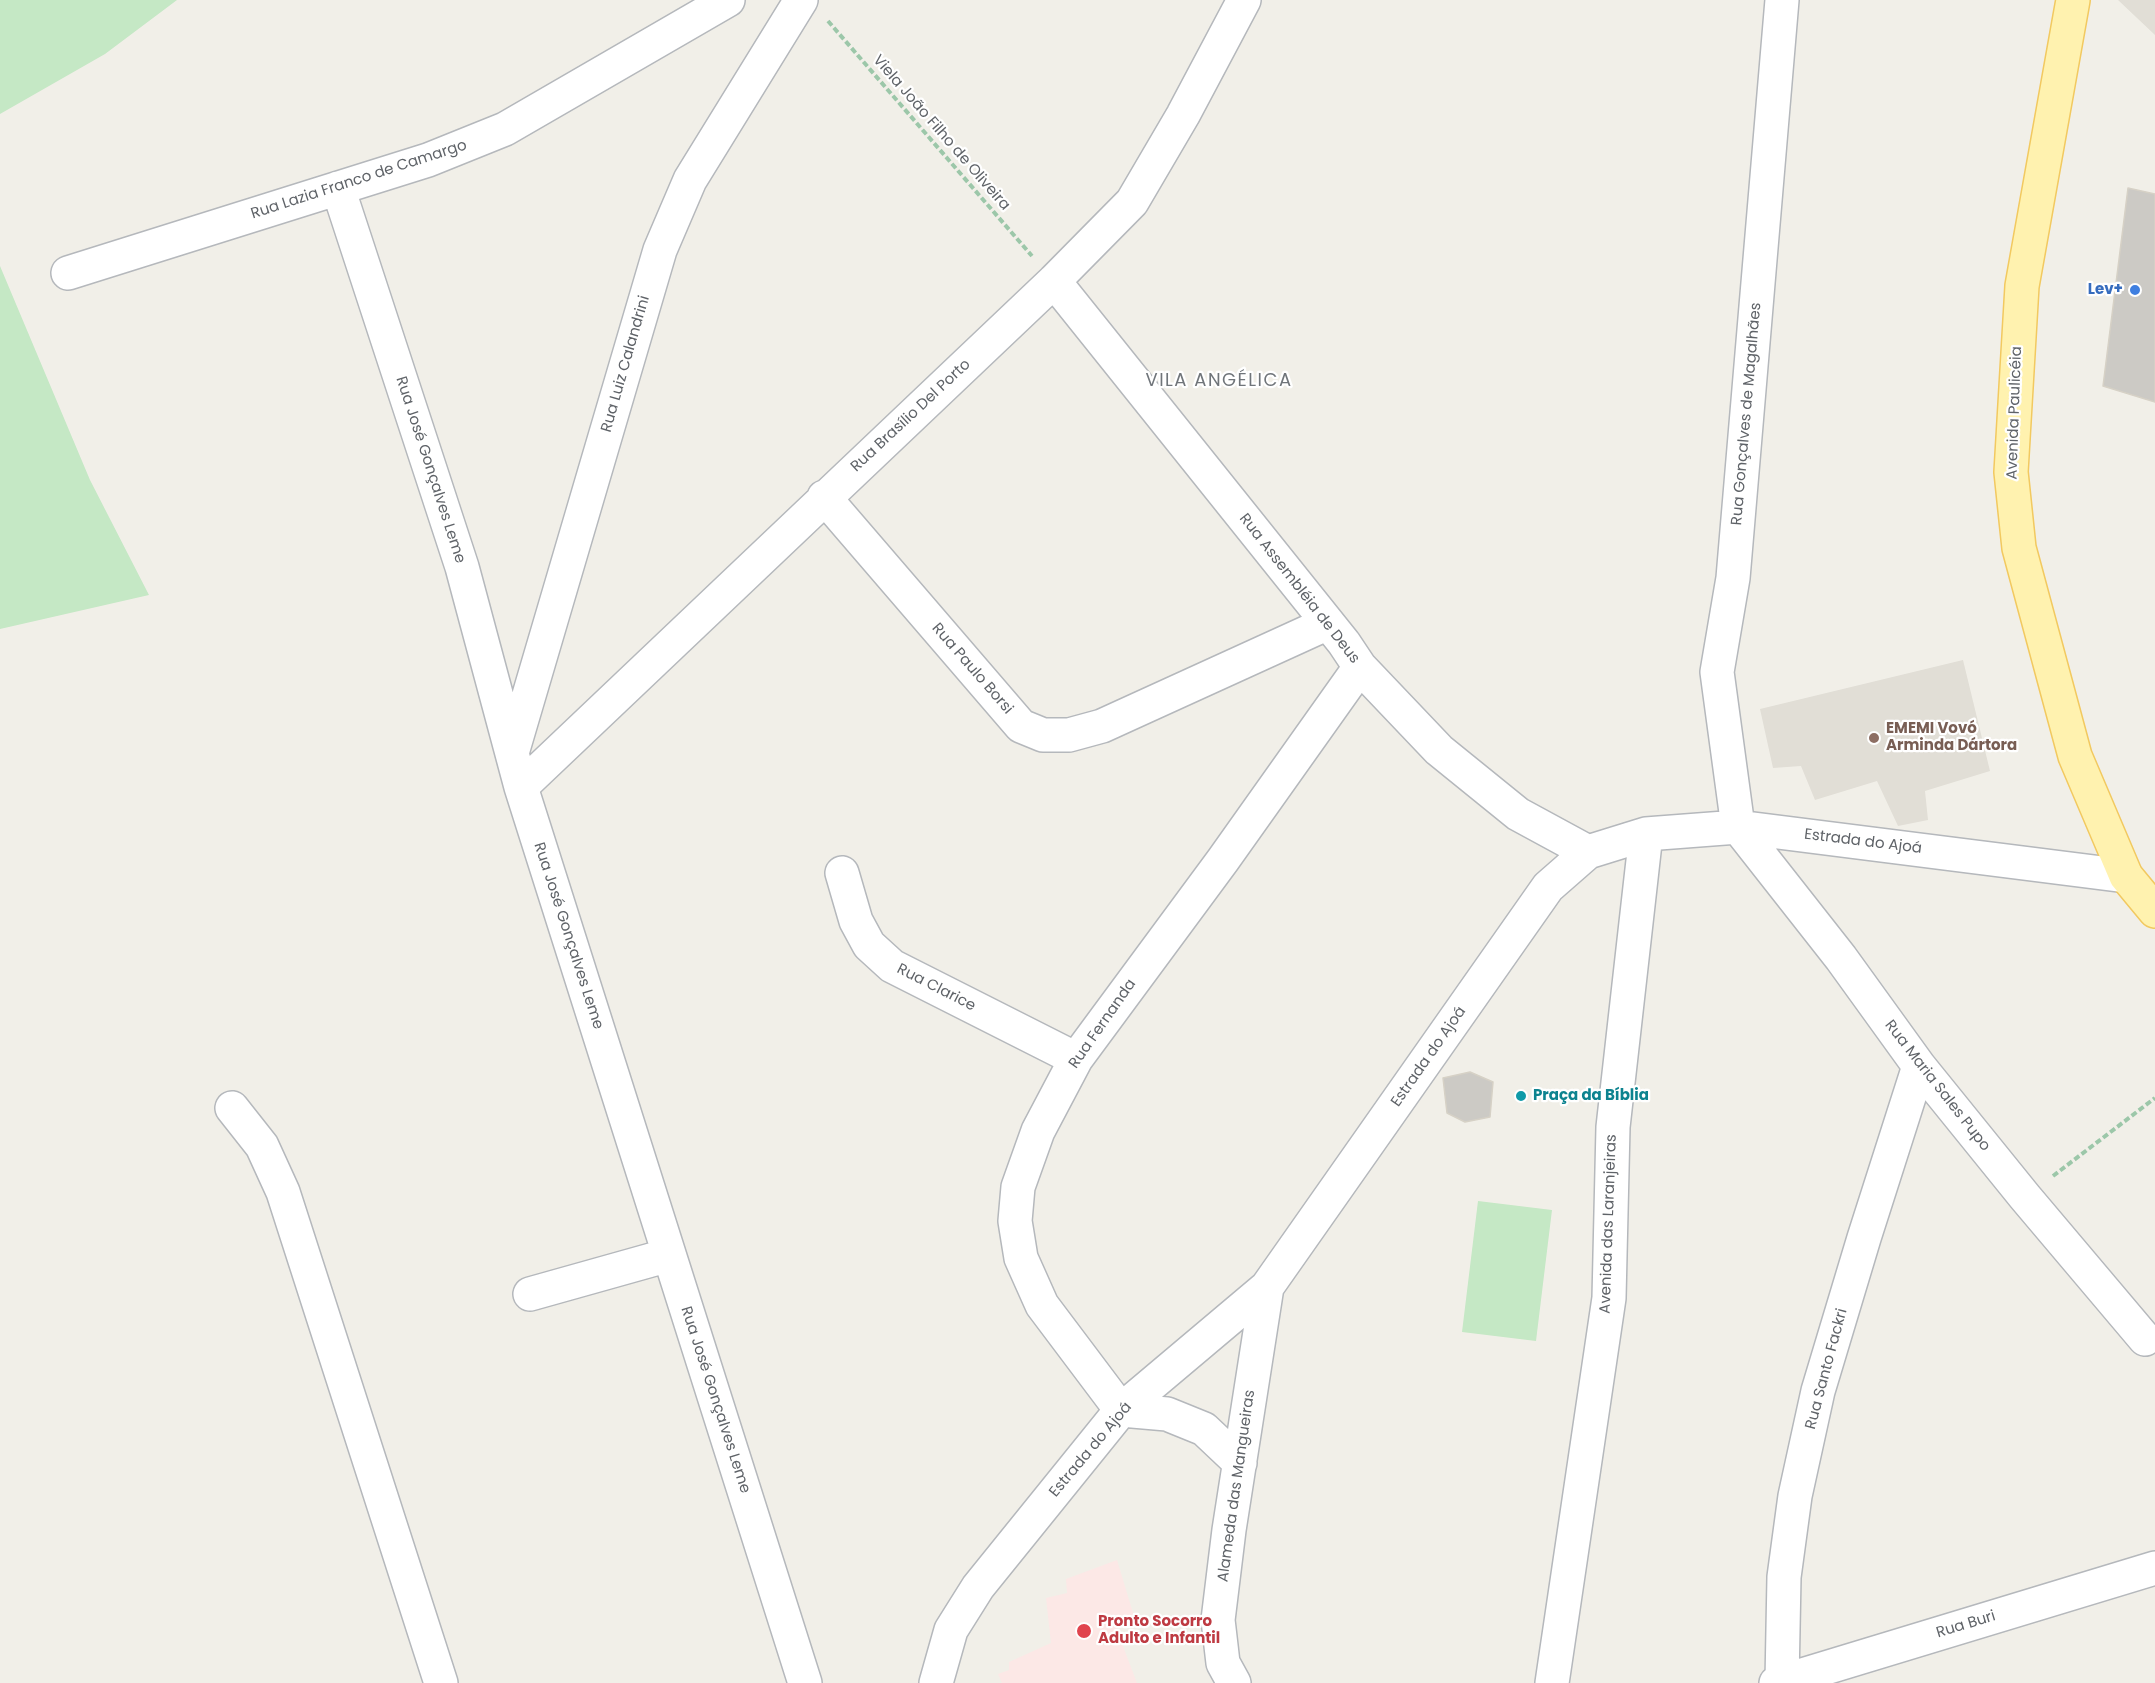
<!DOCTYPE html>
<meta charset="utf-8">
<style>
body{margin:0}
canvas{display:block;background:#f1efe8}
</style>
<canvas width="2155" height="1683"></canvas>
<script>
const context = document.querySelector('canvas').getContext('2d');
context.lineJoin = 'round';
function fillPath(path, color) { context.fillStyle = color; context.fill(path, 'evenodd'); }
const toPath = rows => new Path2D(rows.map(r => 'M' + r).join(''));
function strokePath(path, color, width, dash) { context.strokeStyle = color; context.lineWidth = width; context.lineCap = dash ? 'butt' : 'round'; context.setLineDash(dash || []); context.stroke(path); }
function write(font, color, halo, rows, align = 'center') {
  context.font = font + ' Poppins,sans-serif'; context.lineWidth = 4.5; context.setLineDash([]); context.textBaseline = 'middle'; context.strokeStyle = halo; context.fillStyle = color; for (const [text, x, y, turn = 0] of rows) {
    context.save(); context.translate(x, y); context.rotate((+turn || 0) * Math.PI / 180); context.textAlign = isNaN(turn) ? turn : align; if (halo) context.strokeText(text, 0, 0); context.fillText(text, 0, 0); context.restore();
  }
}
fillPath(toPath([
 [2118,0,2155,0,2155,35],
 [1963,660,1990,771,1925,791,1928,820,1898,826,1877,781,1815,800,1801,766,1773,768,1760,709]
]), '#e1ded6');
fillPath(toPath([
 [1117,1560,1134,1616,1113,1620,1137,1683,1002,1683,998,1674,1009,1670,1009,1662,1051,1643,1046,1598,1067,1593,1066,1579]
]), '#fce8e6');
fillPath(toPath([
 [0,0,177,0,105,54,0,114],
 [0,266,90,480,149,595,0,629],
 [1478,1201,1552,1210,1536,1341,1462,1332]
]), '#c5e8c5');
const building = toPath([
 [2128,188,2155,194,2155,402,2103,386,2128,188],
 [1470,1072,1493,1082,1490,1117,1465,1122,1447,1113,1443,1078,1470,1072]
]);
fillPath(building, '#cccac5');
strokePath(building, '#d6d1c6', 1.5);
const minor = toPath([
 [1782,0,1733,578,1717,672,1738,827,1841,958,1919,1066,2025,1197,2145,1339],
 [338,188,462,567,521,787,805,1683],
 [68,273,428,160,505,129,728,0],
 [1054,281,1344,643,1360,667,1439,750,1518,814,1588,852],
 [824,497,1021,726,1043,735,1069,735,1102,726,1328,623],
 [512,753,660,250,690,180,801,0],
 [521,787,1054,281,1132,202,1183,115,1244,0],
 [842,873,856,921,869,945,892,966,1076,1059],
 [232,1108,262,1146,283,1192,441,1683],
 [530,1294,669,1255],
 [1240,1463,1204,1429,1167,1414,1121,1410,1042,1305,1021,1258,1015,1221,1018,1187,1038,1131,1076,1059,1223,860,1360,667],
 [1782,1681,1784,1577,1795,1496,1818,1391,1864,1238,1919,1066],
 [936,1683,951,1630,978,1587,1121,1410,1267,1287,1548,887,1588,852,1646,834,1738,827,2126,876],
 [1234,1683,1223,1663,1218,1620,1229,1530,1267,1287],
 [1552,1683,1609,1298,1613,1127,1646,834],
 [1776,1683,2155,1568]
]);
const major = toPath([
 [2073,0,2022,286,2011,472,2019,548,2075,756,2126,876,2155,911]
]);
strokePath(minor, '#b5b8bc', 36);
strokePath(major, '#f2c960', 36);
strokePath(toPath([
 [828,21,1032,256],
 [2053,1176,2155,1098]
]), '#9cc7a9', 4, [6, 3]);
strokePath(minor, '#fff', 33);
strokePath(major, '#fff2af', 33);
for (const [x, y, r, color] of [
 [2135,290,6,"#3f7fe0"],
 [1874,738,6,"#8d6e63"],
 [1521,1096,6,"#0f9aa8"],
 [1084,1631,8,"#e0444e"]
]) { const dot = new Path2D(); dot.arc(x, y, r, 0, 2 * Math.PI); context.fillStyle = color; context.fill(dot); strokePath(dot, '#fff', 2); }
write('15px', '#5f6368', '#fff', [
 ["Viela João Filho de Oliveira",941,133,49],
 ["Rua Lazia Franco de Camargo",359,180,-18],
 ["Rua Luiz Calandrini",626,364,-74],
 ["Avenida Paulicéia",2015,413,-88],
 ["Rua Gonçalves de Magalhães",1747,414,-85],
 ["Rua Brasílio Del Porto",911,416,-43],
 ["Rua José Gonçalves Leme",430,470,72],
 ["Rua Assembléia de Deus",1299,589,52],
 ["Rua Paulo Borsi",972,669,49],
 ["Estrada do Ajoá",1863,842,7],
 ["Rua José Gonçalves Leme",568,936,72],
 ["Rua Clarice",936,988,27],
 ["Rua Fernanda",1103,1024,-55],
 ["Estrada do Ajoá",1429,1057,-55],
 ["Rua Maria Sales Pupo",1937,1086,52],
 ["Avenida das Laranjeiras",1609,1224,-88],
 ["Rua Santo Fackri",1827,1369,-75],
 ["Rua José Gonçalves Leme",715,1400,72],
 ["Estrada do Ajoá",1091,1450,-50],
 ["Alameda das Mangueiras",1237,1486,-82],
 ["Rua Buri",1966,1625,-17]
]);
write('bold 15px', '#366cbe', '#fff', [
 ["Lev+",2123,290]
], 'right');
write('bold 15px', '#785e54', '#fff', [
 ["EMEMI Vovó",1886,729],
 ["Arminda Dártora",1886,746]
], 'left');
write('bold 15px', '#0d838f', '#fff', [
 ["Praça da Bíblia",1533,1096]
], 'left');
write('bold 15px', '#be3a42', '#fff', [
 ["Pronto Socorro",1098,1622],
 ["Adulto e Infantil",1098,1639]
], 'left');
context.letterSpacing = '1.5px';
write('18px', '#70757a', '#fff', [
 ["VILA ANGÉLICA",1219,381]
]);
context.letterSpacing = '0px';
</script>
